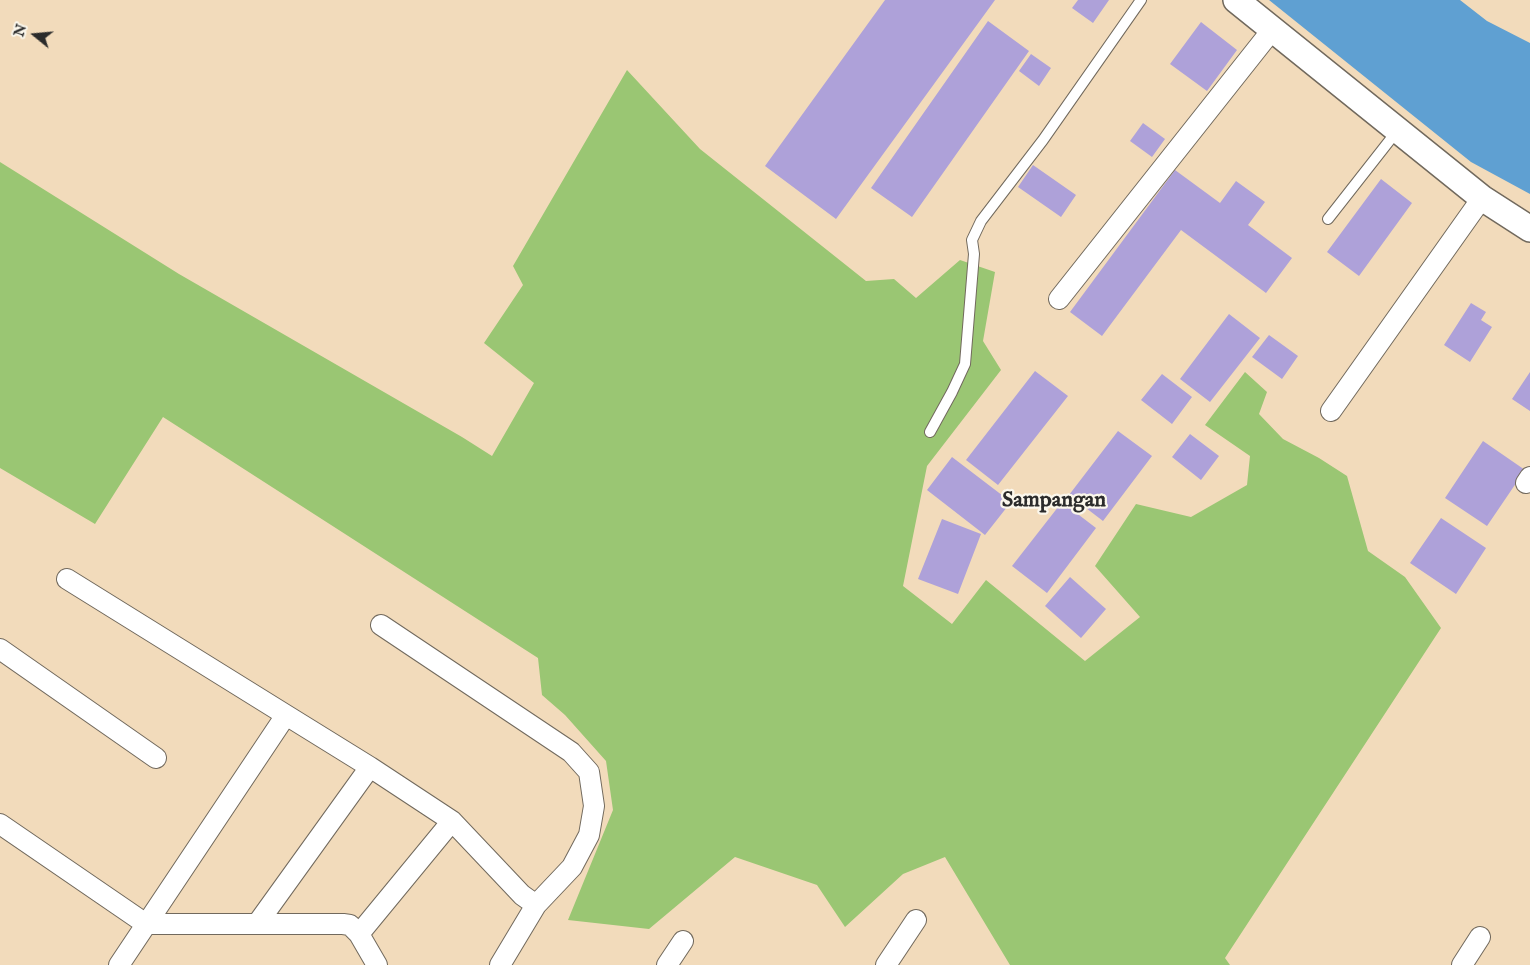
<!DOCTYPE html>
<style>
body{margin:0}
#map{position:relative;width:1530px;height:965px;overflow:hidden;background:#f2dbbb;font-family:"IM FELL English",serif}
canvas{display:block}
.north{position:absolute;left:10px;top:10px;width:50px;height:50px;-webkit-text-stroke:4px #fbf7ec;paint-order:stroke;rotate:287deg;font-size:14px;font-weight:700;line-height:20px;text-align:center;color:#2b2b2b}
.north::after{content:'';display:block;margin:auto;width:18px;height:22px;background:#2b2b2b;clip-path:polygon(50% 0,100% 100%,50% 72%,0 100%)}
</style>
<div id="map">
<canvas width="1530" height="965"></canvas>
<div class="north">N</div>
</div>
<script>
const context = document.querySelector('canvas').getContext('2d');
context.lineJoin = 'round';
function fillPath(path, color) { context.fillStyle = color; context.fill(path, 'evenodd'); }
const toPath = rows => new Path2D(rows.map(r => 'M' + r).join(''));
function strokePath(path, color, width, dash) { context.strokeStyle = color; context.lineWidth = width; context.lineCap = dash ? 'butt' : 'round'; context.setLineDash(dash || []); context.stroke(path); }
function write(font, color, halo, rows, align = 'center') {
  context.font = font + ' "IM FELL English",serif'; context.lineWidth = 4.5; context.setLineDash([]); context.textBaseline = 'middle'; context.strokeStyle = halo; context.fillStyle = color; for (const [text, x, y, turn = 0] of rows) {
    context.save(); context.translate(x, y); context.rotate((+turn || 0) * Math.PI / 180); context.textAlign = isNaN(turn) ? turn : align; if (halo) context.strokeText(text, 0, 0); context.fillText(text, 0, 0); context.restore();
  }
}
fillPath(toPath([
 [627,70,700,149,866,281,894,279,916,298,960,260,995,272,983,341,1001,370,927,466,903,586,952,624,986,580,1085,661,1140,617,1095,566,1136,504,1191,517,1247,485,1250,456,1205,425,1245,372,1267,392,1259,414,1283,439,1319,458,1347,476,1368,551,1405,577,1441,628,1225,958,1230,965,1010,965,945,857,903,874,845,927,817,885,735,857,649,929,568,920,613,810,606,761,565,715,542,695,538,658,163,417,95,524,0,468,0,162,179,274,462,437,492,456,534,383,484,343,523,285,513,266]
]), '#9ac673');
fillPath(toPath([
 [1269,0,1460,0,1487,21,1530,43,1530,194,1471,162]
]), '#5fa0d2');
fillPath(toPath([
 [885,0,995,0,836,219,765,166],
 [1078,0,1109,0,1093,23,1072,8],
 [988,21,1029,51,912,217,871,188],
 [1201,22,1237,50,1207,91,1170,64],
 [1031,54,1051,68,1039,86,1019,71],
 [1143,123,1165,139,1152,157,1130,141],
 [1033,165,1076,195,1061,217,1018,187],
 [1175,170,1220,203,1236,181,1265,202,1248,225,1292,258,1266,293,1181,230,1102,336,1070,312],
 [1381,179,1412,203,1359,276,1327,252],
 [1471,303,1486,312,1481,320,1492,327,1470,362,1444,345],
 [1229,314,1260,338,1210,402,1180,379],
 [1269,335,1298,356,1282,379,1252,357],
 [1035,371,1068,396,998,485,966,460],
 [1530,372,1530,411,1512,399],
 [1162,374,1192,397,1172,424,1141,400],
 [1118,431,1152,456,1103,521,1069,495],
 [1190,434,1219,456,1201,480,1172,457],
 [1483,441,1525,470,1487,526,1445,498],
 [952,457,1011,502,985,535,927,490],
 [1062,502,1096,528,1047,593,1012,566],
 [1441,518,1486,548,1456,594,1410,563],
 [942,519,981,534,958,594,918,579],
 [1070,577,1106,609,1081,638,1045,606]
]), '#aea1d9');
const service = toPath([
 [1328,219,1397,131],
 [930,432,952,392,965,364,974,254,972,240,981,221,1043,140,1141,0]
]);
const minor = toPath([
 [1059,299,1272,30],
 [1331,411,1482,198],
 [1526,483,1530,477],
 [67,579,286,715],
 [381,625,571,752,589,772,594,806,589,835,572,867,536,905],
 [0,649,156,758],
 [0,824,146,924,343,924,350,925,359,934,377,965],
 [257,924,370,767],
 [359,934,452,821],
 [119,965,286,715,370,767,452,821,522,895,536,905,500,965],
 [667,965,683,941],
 [886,965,916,920],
 [1462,965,1480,937]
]);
const tertiary = toPath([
 [1236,0,1482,198,1530,229]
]);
strokePath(service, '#71695d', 12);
strokePath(minor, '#71695d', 22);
strokePath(tertiary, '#71695d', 28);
strokePath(service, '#fff', 10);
strokePath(minor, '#fff', 20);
strokePath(tertiary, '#fff', 25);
write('bold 22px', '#2b2b2b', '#fbf7ec', [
 ["Sampangan",1054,501]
]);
</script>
